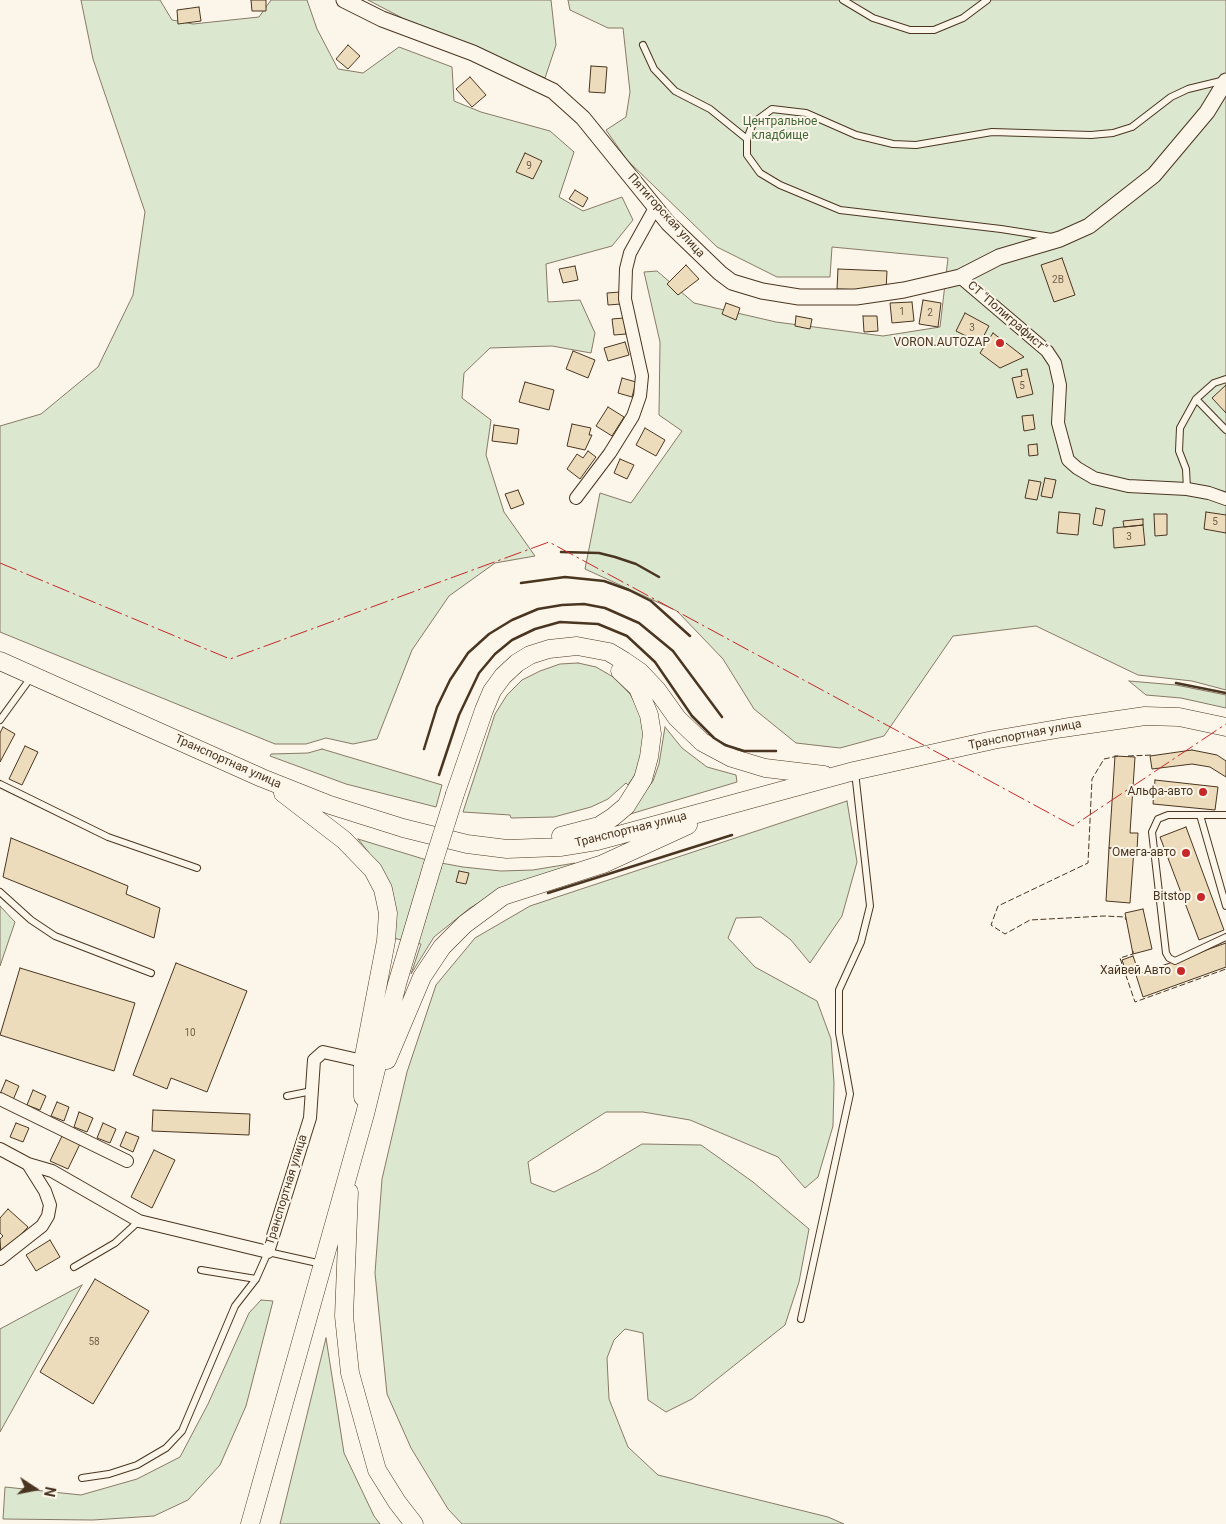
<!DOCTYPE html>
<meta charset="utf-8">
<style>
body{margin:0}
#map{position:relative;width:1226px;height:1524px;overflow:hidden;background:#fbf6e9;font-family:Roboto,sans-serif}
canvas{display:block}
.north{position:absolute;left:10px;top:1464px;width:50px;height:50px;-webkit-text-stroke:4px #fbf6e9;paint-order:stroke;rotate:101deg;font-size:14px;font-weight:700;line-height:20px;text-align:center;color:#4a3520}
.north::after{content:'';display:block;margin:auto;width:18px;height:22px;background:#4a3520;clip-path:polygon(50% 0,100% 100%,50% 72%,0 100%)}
</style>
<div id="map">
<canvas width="1226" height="1524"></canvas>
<div class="north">N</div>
</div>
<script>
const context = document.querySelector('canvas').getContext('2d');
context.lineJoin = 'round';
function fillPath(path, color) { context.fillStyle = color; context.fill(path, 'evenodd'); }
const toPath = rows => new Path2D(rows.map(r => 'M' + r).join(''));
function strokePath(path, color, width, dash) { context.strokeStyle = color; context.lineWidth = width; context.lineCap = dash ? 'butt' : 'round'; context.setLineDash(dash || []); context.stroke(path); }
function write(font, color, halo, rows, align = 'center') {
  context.font = font + ' Roboto,sans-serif'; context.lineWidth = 4; context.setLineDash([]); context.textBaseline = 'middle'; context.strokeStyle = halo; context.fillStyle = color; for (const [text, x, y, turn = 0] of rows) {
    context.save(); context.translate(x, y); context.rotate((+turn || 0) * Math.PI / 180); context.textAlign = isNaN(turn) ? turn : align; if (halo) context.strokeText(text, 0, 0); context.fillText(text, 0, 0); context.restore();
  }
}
const green = toPath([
 [81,0,160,0,172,20,193,24,259,17,271,0,307,0,317,29,338,69,363,73,399,47,452,67,454,101,481,112,550,131,574,152,559,197,583,211,622,197,633,220,612,246,546,264,548,302,580,300,595,333,591,353,552,346,490,348,464,373,462,398,491,420,486,455,504,512,535,556,495,563,449,596,412,650,377,739,353,744,326,738,306,744,275,744,0,632,0,426,41,414,98,367,133,295,145,212,93,59,81,0],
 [368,0,551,0,556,45,545,78,410,22,368,0],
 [568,0,1226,0,1226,690,1192,681,1138,675,1036,626,953,636,884,736,840,748,796,743,754,709,723,659,677,611,585,569,600,493,631,503,682,431,659,415,660,342,644,272,657,271,694,303,776,322,883,336,940,327,948,258,832,247,830,277,777,277,717,247,627,160,606,130,626,117,630,92,623,28,608,28,570,10,568,0],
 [578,663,596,667,615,678,630,694,639,711,644,729,644,753,638,770,628,785,626,783,608,799,591,807,554,817,511,818,510,815,463,812,495,714,507,695,522,680,540,671,560,664,578,663],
 [1129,681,1176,685,1226,695,1226,708,1181,698,1146,695,1129,681],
 [665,727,682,748,707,767,736,775,737,782,627,815,653,781,659,764,665,727],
 [322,749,442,785,436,807,346,784,270,756,271,754,308,753,322,749],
 [847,801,857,862,842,916,810,963,791,940,761,917,736,918,728,938,755,967,817,1001,831,1039,834,1083,833,1126,818,1177,805,1188,778,1157,690,1120,643,1112,606,1112,528,1162,531,1183,554,1192,597,1171,642,1144,701,1145,753,1182,809,1229,799,1282,785,1325,692,1399,666,1412,648,1400,643,1333,625,1329,614,1340,607,1358,609,1399,628,1447,658,1475,828,1517,844,1524,462,1524,448,1509,411,1448,387,1394,375,1273,382,1179,407,1072,436,985,475,938,530,906,847,801],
 [358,839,430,861,463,867,501,871,533,870,575,863,576,865,498,891,470,908,434,937,411,974,421,944,388,937,377,863,358,839],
 [0,906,15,922,0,966,0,906],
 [82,1285,0,1432,0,1329,82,1285],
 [261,1300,273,1301,246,1406,220,1465,188,1500,154,1516,93,1520,3,1519,5,1487,81,1495,137,1479,180,1457,208,1404,249,1313,261,1300],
 [326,1338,344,1453,374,1516,380,1524,280,1524,326,1338]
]);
fillPath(green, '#dce7d0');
strokePath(green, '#887966', 1);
const building = toPath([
 [251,0,266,0,266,11,252,11,251,0],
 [199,7,201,21,178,24,177,10,199,7],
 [348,45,360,56,348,69,336,59,348,45],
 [591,66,607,67,605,93,589,92,591,66],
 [470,77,486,95,472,107,456,89,470,77],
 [525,153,542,161,533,179,516,172,525,153],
 [575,190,588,198,583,207,569,199,575,190],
 [1062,258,1075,295,1054,302,1041,265,1062,258],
 [686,265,699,279,678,295,667,284,686,265],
 [575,266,578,280,563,283,559,269,575,266],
 [838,269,887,271,886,291,837,289,838,269],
 [620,292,621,304,608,305,607,293,620,292],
 [923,300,941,303,938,327,919,324,923,300],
 [912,302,914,321,892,323,890,303,912,302],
 [726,303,740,308,736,320,722,314,726,303],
 [965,313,989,326,980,343,956,331,965,313],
 [796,316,812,319,810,329,795,326,796,316],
 [863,316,877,316,878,331,864,332,863,316],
 [624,318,626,334,614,335,612,319,624,318],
 [993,333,1024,357,1000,368,980,353,993,333],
 [625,342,629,355,608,361,604,348,625,342],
 [573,351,595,360,588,378,566,369,573,351],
 [1027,369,1033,394,1017,398,1012,378,1022,376,1021,370,1027,369],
 [622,378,636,382,632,397,618,393,622,378],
 [525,382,554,390,549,410,519,402,525,382],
 [1226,385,1226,413,1212,398,1226,385],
 [608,407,624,417,612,436,596,426,608,407],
 [1033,415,1035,429,1024,431,1022,416,1033,415],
 [572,424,591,428,589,435,592,435,585,450,567,446,572,424],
 [494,425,519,429,517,444,492,441,494,425],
 [645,428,665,440,656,456,636,445,645,428],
 [1037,444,1038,455,1029,456,1028,445,1037,444],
 [588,451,596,457,580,479,567,469,577,454,583,458,588,451],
 [620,459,634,465,627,479,614,473,620,459],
 [1045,478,1056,480,1052,498,1041,496,1045,478],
 [1029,480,1041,482,1037,500,1025,498,1029,480],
 [518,490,524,504,511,509,505,494,518,490],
 [1096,508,1105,510,1102,526,1093,524,1096,508],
 [1059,512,1080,514,1078,535,1057,533,1059,512],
 [1206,512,1226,515,1226,533,1204,529,1206,512],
 [1154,514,1167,514,1167,535,1155,536,1154,514],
 [1143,519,1143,525,1124,527,1123,521,1143,519],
 [1143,525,1145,545,1114,548,1113,528,1143,525],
 [3,727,15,734,0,762,0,733,3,727],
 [25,746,38,752,22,785,9,779,25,746],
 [1192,750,1217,755,1226,761,1226,777,1210,767,1192,764,1152,769,1150,756,1192,750],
 [1115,756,1135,757,1130,833,1138,833,1137,849,1109,848,1115,756],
 [1155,780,1218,787,1215,810,1153,804,1155,780],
 [1186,827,1224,930,1199,940,1160,837,1186,827],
 [11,838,128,886,126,894,160,908,154,938,3,877,11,838],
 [1109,848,1134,849,1130,903,1106,901,1109,848],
 [459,871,469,873,466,884,456,882,459,871],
 [1143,909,1152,949,1133,954,1125,913,1143,909],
 [1226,943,1226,967,1143,997,1136,975,1226,943],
 [1133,956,1138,970,1127,974,1122,960,1133,956],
 [176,963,247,991,207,1092,171,1078,167,1089,133,1075,176,963],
 [20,968,135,1003,114,1071,0,1035,20,968],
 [6,1080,19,1086,13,1100,0,1094,6,1080],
 [33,1090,46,1096,40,1110,27,1105,33,1090],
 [57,1102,69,1107,64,1121,51,1116,57,1102],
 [153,1110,250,1114,249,1135,152,1131,153,1110],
 [79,1112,93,1118,87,1132,74,1127,79,1112],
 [16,1123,29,1128,23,1142,10,1137,16,1123],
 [103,1123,116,1129,110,1143,97,1138,103,1123],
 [126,1132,139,1137,133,1152,120,1146,126,1132],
 [62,1136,80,1144,68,1169,50,1161,62,1136],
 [154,1150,175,1160,152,1208,131,1197,154,1150],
 [8,1209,28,1227,1,1256,0,1239,3,1236,0,1233,0,1218,8,1209],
 [50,1240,60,1257,36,1271,26,1255,50,1240],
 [95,1279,149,1311,93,1404,40,1372,95,1279]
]);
fillPath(building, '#ecdcbc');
strokePath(building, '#4a3520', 1);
const service = toPath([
 [843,0,873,18,910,30,934,30,963,18,987,0],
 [643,45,654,69,675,91,710,109,747,139,747,155,760,173,780,185,840,210,1001,229,1052,237],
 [747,139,753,123,772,109,806,113,856,135,893,144,916,145,992,132,1091,135,1113,133,1132,127,1171,97,1188,89,1225,80],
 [1196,399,1226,430],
 [1187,489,1186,469,1179,451,1180,428,1196,399,1214,383,1226,379],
 [0,720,32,676],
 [0,784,108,837,197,868],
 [1200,815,1226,906],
 [1226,815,1168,815,1158,819,1152,832,1166,953,1169,958,1175,961,1226,937],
 [0,892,31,920,55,936,151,973],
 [287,1096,312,1091],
 [74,1267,115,1243,139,1221],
 [201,1270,256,1279],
 [801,1319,850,1094,839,1033,839,990,861,942,870,906,855,772],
 [82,1478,109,1474,137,1465,166,1448,182,1431,235,1306,256,1279,268,1252,322,1264]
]);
const minor = toPath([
 [960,277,1047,351,1055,363,1060,385,1058,423,1068,460,1077,468,1094,478,1128,486,1187,489,1209,493,1226,499],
 [576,498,610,453,633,416,640,396,642,376,625,299,626,269,630,253,655,208],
 [0,1099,127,1161],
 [0,1149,28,1164,52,1171,139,1221,268,1252,310,1118,314,1060,323,1052,363,1061],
 [0,1259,42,1226,48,1216,50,1205,45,1191,28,1164]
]);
const tertiary = toPath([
 [344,0,382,19,473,53,553,91,583,118,668,223,720,273,732,282,762,291,799,297,856,297,904,290,960,277,999,257,1060,239,1089,226,1154,175,1207,112,1226,81]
]);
const secondary = toPath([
 [0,661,262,778,330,805,403,828,467,844,507,849,560,847,597,841,854,771,993,740,1063,728,1145,716,1179,717,1226,727],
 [283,793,344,840,373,870,383,889,388,913,386,941,363,1061,363,1097],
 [455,794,484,710,492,691,503,676,517,663,530,655,549,649,577,646,609,652,624,661,640,672,657,690,677,718,702,742,732,758,765,768,824,775],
 [561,836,599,826,613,817,626,806,643,779,649,757,652,734,649,715,638,688,620,671],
 [387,1060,422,977,442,947,465,924,503,896,603,864,688,825],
 [349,1192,344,1316,350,1373,377,1470,397,1502,414,1524],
 [250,1524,365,1114,397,984,432,867]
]);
strokePath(service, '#4a3520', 8);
strokePath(minor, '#4a3520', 14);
strokePath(tertiary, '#4a3520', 17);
strokePath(secondary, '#4a3520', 19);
strokePath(service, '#fbf6e9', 6);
strokePath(minor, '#fbf6e9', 12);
strokePath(tertiary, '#fbf6e9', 15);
strokePath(secondary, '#fbf6e9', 18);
const secondaryBridge = toPath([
 [432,867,455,794]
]);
strokePath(secondaryBridge, '#4a3520', 19, []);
strokePath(secondaryBridge, '#fbf6e9', 18);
strokePath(toPath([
 [1118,756,1104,759,1092,779,1088,863,998,906,991,925,1005,934,1030,920,1104,916,1125,917,1126,920],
 [1128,756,1153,755],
 [1133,951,1133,954,1120,958,1135,1002,1226,969]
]), '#4a3520', 1, [6, 2.5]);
strokePath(toPath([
 [561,552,599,553,615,557,636,564,659,577],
 [521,583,565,577,604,581,629,590,651,601,690,636],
 [1176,683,1226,693],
 [424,749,437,707,450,680,468,653,489,634,512,620,538,609,562,605,584,604,605,608,639,623,673,651,722,717],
 [439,775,459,715,479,673,495,654,512,640,535,629,560,622,598,624,627,636,655,662,692,716,714,738,725,745,744,751,776,751],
 [548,893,732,835]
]), '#4a3520', 2.5);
strokePath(toPath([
 [0,563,230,659,549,542,1073,826,1226,724]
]), '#c62828', 1, [18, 4, 2.5, 4]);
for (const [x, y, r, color] of [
 [1000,343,5,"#c62828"],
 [1203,792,5,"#c62828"],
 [1186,853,5,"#c62828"],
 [1201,897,5,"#c62828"],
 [1181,971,5,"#c62828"]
]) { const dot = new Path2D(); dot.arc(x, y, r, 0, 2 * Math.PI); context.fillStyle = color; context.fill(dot); strokePath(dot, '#fbf6e9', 2); }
write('10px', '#725f47', null, [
 ["9",529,166],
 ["2В",1058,280],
 ["1",902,312],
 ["2",930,313],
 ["3",972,328],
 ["5",1022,386],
 ["5",1215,522],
 ["3",1129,537],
 ["10",190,1033],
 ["58",94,1342]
]);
write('12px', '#436837', '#fbf6e9', [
 ["Центральное",780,122],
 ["кладбище",780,136]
]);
write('12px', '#4a3520', '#fbf6e9', [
 ["Пятигорская улица",666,216,48],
 ["СТ \"Полиграфист\"",1007,317,41],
 ["Транспортная улица",1025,735,-11],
 ["Транспортная улица",228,762,24],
 ["Транспортная улица",631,830,-14],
 ["Транспортная улица",287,1190,-73]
]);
write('12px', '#4a3520', '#fbf6e9', [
 ["VORON.AUTOZAP",990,343],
 ["Альфа-авто",1193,792],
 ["Омега-авто",1176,853],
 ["Bitstop",1191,897],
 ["Хайвей Авто",1171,971]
], 'right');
</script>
